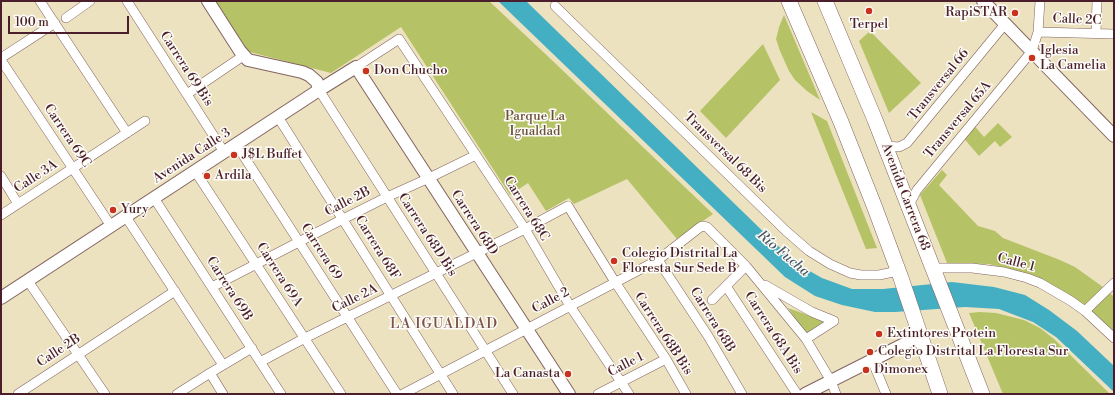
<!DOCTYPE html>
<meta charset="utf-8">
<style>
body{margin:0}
#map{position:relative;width:1115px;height:395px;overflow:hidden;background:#ece2c0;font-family:"Libre Bodoni",serif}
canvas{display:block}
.frame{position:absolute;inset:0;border:2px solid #4a1f2b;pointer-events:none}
.scale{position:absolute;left:8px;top:16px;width:121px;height:18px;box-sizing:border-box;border:2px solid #4a1f2b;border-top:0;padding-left:5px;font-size:12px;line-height:14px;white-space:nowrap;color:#4a1f2b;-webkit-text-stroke:3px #fdfcf7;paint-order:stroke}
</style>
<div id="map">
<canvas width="1115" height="395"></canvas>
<div class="frame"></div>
<div class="scale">100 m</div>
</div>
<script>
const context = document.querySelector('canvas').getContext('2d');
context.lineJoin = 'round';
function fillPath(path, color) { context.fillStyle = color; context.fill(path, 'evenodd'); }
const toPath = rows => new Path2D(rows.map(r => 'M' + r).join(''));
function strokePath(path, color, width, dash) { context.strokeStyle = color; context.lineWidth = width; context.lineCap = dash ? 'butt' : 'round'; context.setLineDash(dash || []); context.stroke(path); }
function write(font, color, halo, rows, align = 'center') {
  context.font = font + ' "Libre Bodoni",serif'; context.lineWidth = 3; context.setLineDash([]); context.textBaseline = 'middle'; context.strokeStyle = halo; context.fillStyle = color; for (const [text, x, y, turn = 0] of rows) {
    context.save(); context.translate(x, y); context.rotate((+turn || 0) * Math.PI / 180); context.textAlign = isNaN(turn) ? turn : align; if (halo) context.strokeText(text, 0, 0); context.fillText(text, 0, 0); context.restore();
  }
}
fillPath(toPath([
 [214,1,489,1,556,64,713,214,677,239,627,179,574,204,569,198,546,211,528,183,510,195,401,27,331,73,246,51],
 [784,15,820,100,807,91,795,80,789,71,780,51,776,39,779,27],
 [870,31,921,83,889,113,859,41],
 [763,44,780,80,726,138,700,111],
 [811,112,827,121,877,248,866,249],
 [972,123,984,137,998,123,1012,137,1000,147,995,141,979,156,961,135],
 [942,170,947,175,939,185,978,226,995,231,1003,238,1060,260,1075,267,1103,287,1085,306,1062,290,1023,272,989,264,947,263,920,195],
 [1110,293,1114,297,1114,333,1090,311],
 [788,308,825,321,806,334],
 [980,312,996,313,1024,320,1040,328,1054,339,1110,394,1003,394,969,313]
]), '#b5c366');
fillPath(toPath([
 [498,1,526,1,776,244,799,265,822,278,852,289,883,289,952,282,994,287,1025,295,1049,310,1077,331,1114,366,1114,392,1056,337,1033,322,999,309,965,307,895,312,875,312,842,305,815,296,785,277]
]), '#44afc2');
const minor = toPath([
 [40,1,127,133],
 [127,1,224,152],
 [555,6,786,231,809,251,830,264,850,273,861,275,879,275,898,271],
 [66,18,90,1],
 [1038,32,1114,34],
 [1096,33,1097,1],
 [1,58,55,23],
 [1,60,111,226],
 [356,67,399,39,525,229,570,306,629,394],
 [319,90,513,394],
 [187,94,243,56],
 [278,117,453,394],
 [236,144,397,394],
 [885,146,899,147,907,143,1005,24],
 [195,171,341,394],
 [1,176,18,204],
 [154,198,281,394],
 [908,207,917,190,1032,51,1038,32,1040,1],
 [1,215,145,121],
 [126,217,223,365],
 [658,260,708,336,742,394],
 [932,268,972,268,1004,272,1027,278,1040,283,1071,301,1085,311,1114,338],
 [28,281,105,394],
 [765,285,812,312,834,321],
 [726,286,797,394],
 [212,287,343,219,387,197,429,178,476,155],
 [712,300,746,266],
 [1085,311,1114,283],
 [806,339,834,321],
 [872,360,886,394],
 [260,362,305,338,525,229,568,206,615,282,666,359,686,394],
 [210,373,223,394],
 [18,394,175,291],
 [177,394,210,373,252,348],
 [403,394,658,260,699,228,702,226,707,227,746,266,806,339,831,381,836,394],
 [598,394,666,359]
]);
const tertiary = toPath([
 [208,1,240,51,248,60,302,72,309,75,317,82,319,90],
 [983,1,1114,136],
 [1,298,319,90,356,67,569,394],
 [805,394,920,336]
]);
const primary = toPath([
 [789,1,841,122,875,208,901,278,940,394],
 [825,1,875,120,982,394]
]);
strokePath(minor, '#83635f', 10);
strokePath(tertiary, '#83635f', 14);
strokePath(primary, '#83635f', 16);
strokePath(minor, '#fff', 9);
strokePath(tertiary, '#fff', 12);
strokePath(primary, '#fff', 15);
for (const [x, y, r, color] of [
 [869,11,4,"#c8321e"],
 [1015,13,4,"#c8321e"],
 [1032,58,4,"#c8321e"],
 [366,71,4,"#c8321e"],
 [234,155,4,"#c8321e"],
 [207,176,4,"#c8321e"],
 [113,210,4,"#c8321e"],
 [614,261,4,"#c8321e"],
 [879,334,4,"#c8321e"],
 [870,352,4,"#c8321e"],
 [866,370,4,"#c8321e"],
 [568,374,4,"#c8321e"]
]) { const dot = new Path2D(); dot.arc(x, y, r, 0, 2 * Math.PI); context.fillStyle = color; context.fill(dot); strokePath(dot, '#fdfcf7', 1.5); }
write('13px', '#4a1f2b', '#fdfcf7', [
 ["RapiSTAR",1007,13,"right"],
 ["Terpel",869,25,"center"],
 ["Iglesia",1040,51],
 ["La Camelia",1040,66],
 ["Don Chucho",374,71],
 ["J$L Buffet",242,155],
 ["Ardila",215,176],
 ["Yury",121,210],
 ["Colegio Distrital La",622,254],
 ["Floresta Sur Sede B",622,269],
 ["Extintores Protein",887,334],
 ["Colegio Distrital La Floresta Sur",878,352],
 ["Dimonex",874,370],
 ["La Canasta",560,374,"right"]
], 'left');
write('13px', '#4a1f2b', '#fdfcf7', [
 ["Calle 2C",1077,20,2],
 ["Carrera 69 Bis",186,69,57],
 ["Transversal 66",939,85,-51],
 ["Transversal 65A",958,120,-50],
 ["Carrera 69C",67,136,56],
 ["Transversal 68 Bis",725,153,44],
 ["Avenida Calle 3",192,156,-33],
 ["Calle 3A",36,177,-33],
 ["Avenida Carrera 68",905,197,69],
 ["Calle 2B",348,202,-27],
 ["Carrera 68C",526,209,58],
 ["Carrera 68D",474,223,57],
 ["Carrera 68D Bis",427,235,57],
 ["Carrera 68F",377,248,58],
 ["Carrera 69",321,252,57],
 ["Calle 1",1016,263,15],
 ["Carrera 69A",279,275,57],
 ["Carrera 69B",229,289,57],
 ["Calle 2A",355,299,-26],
 ["Calle 2",551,301,-28],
 ["Carrera 68B",712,320,58],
 ["Carrera 68A Bis",773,333,57],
 ["Carrera 68B Bis",663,334,57],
 ["Calle 2B",59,351,-33],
 ["Calle 1",626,365,-27]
]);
write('13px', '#6a503d', '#fdfcf7', [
 ["Parque La",535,117],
 ["Igualdad",535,132]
]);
write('italic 14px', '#485967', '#fdfcf7', [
 ["Río Fucha",783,254,40]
]);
context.letterSpacing = '1px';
write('14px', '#7d534f', '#fdfcf7', [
 ["LA IGUALDAD",444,325]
]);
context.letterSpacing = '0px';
</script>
